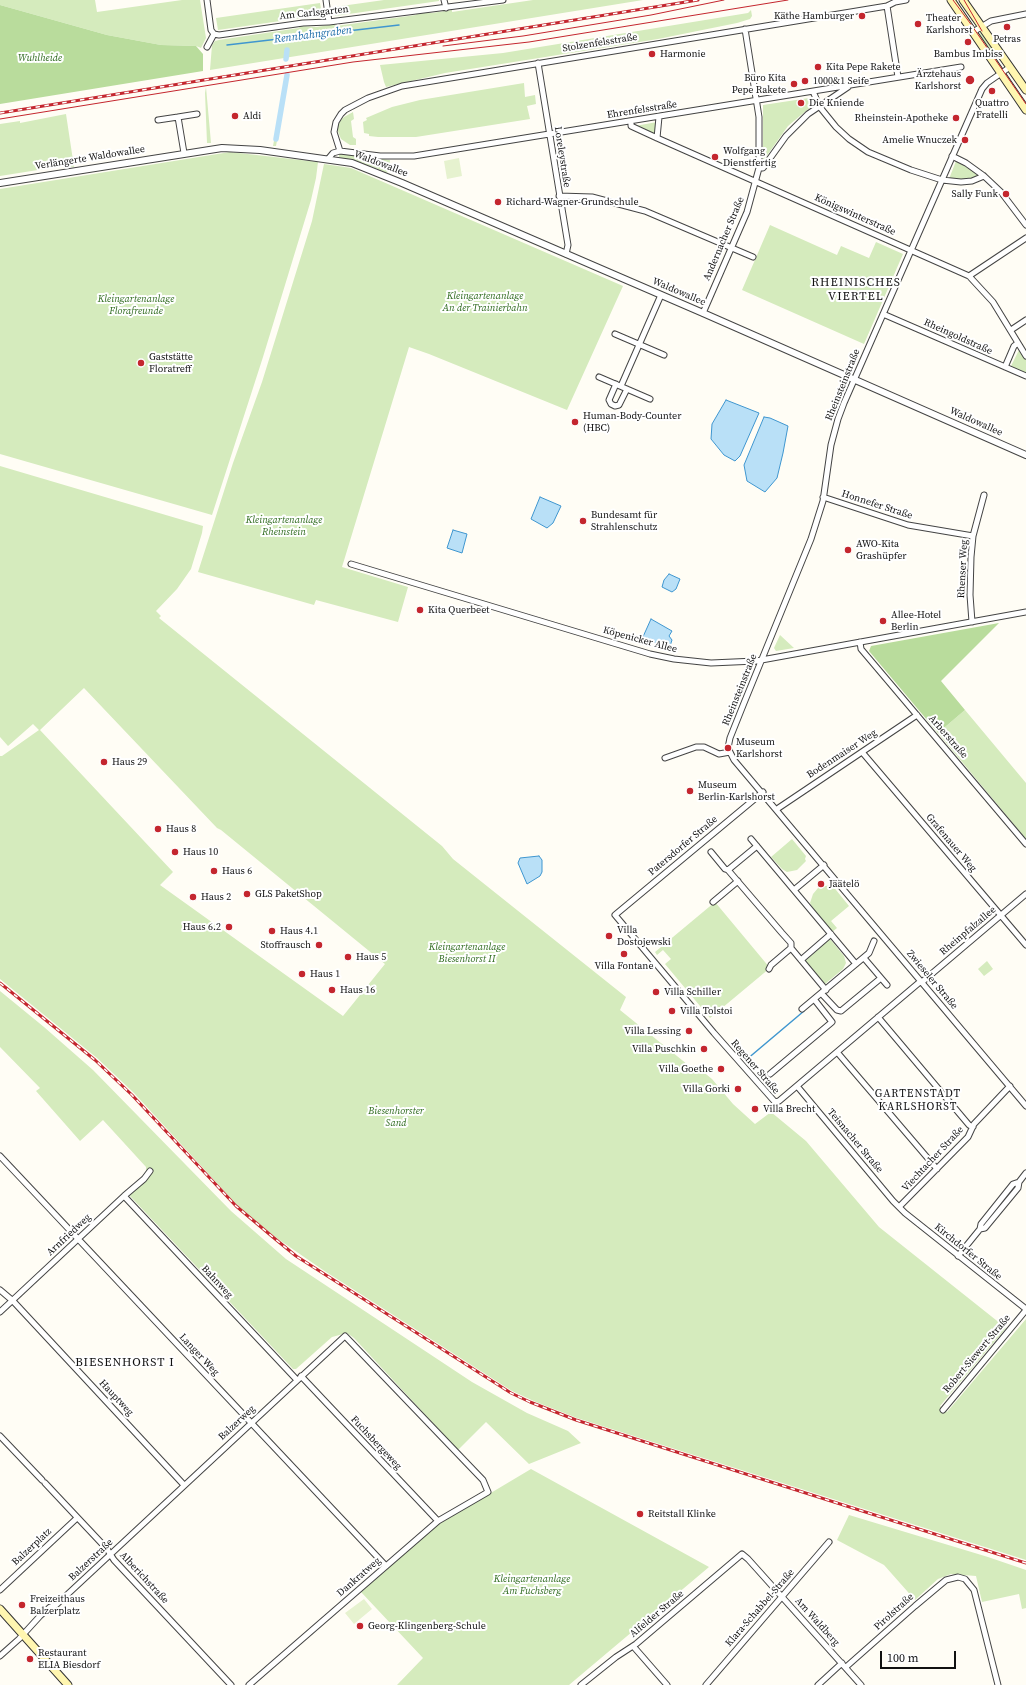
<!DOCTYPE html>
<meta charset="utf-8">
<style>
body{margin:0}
#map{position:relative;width:1026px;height:1685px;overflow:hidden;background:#fffdf5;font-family:"Source Serif 4",serif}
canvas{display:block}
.scale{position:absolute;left:880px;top:1651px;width:76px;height:18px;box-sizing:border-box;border:2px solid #111;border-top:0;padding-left:5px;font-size:12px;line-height:14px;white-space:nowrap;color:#111;-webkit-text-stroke:3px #fff;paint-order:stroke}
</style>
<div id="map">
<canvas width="1026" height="1685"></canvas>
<div class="scale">100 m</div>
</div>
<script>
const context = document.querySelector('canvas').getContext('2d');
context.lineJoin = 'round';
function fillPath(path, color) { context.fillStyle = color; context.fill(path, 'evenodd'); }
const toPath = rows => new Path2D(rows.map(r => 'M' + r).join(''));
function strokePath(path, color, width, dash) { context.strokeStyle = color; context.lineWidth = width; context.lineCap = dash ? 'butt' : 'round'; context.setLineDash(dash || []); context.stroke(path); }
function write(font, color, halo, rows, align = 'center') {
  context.font = font + ' "Source Serif 4",serif'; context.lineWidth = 4; context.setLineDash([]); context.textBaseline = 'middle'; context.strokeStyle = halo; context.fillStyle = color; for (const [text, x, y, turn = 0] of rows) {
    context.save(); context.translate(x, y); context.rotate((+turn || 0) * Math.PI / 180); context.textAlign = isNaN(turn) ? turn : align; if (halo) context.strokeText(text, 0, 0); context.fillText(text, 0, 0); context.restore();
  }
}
fillPath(toPath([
 [0,0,95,0,97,12,182,0,200,0,206,38,201,48,196,46,161,45,107,35,0,5],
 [384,0,439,0,439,1,335,16,334,7],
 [533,0,643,0,210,70,212,45,215,41,219,40,299,28,300,26,317,27,335,24,336,26,416,15,417,12,432,13,452,10,452,12],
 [320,3,322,15,218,30,216,18],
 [751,10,752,16,750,19,737,23,658,39,445,73,386,87,384,82,380,65,503,53,748,13],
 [981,32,985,35,999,56,995,59,979,36],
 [285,81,288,81,276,146,273,146],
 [524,83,525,97,535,95,536,104,527,106,530,119,416,137,378,137,369,136,369,134,364,133,363,122,367,120,366,118,392,107,420,100],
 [206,87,211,143,207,143,205,93],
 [809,98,813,105,788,126,763,161,763,105],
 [353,112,354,119,351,121,353,137,356,139,356,145,350,145,341,139,337,129,340,121,344,117],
 [66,114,74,167,63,166,0,176,0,124,20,121,20,123],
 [657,122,655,134,635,126],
 [230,152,318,162,316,178,311,200,263,357,212,515,0,454,0,189],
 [344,154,390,160,389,169,387,173,373,167,339,157,339,154],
 [956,161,976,173,977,176,971,179,949,179],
 [324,164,351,168,623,286,567,410,429,354,409,347,342,567,408,587,398,622,316,600,314,605,198,572,233,463,262,382,312,221],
 [770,225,837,255,841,246,869,258,876,242,903,254,864,344,742,290],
 [1019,350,1026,360,1026,374,1011,366],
 [0,466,203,526,202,533,191,569,177,589,156,611,161,616,159,618,442,846,453,859,626,997,620,1010,698,1073,701,1070,712,1079,733,1104,755,1124,771,1112,806,1141,879,1227,1006,1328,940,1406,947,1412,1026,1319,1026,1560,577,1418,536,1402,512,1391,323,1270,278,1239,258,1223,237,1205,134,1093,97,1058,0,979,0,756,2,756,39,730,33,724,8,746,0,737],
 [84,688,217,828,221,830,385,964,343,1016,160,885,173,872,40,730],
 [780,635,794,648,776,651,774,648],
 [965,710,1026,783,1026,839,938,733],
 [792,839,806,856,805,859,806,861,797,870,787,872,782,869,771,857],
 [832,885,849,906,831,921,837,928,832,932,814,910,810,903,813,894,818,888,821,889,825,886],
 [715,902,770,968,710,1018,665,964,671,959,663,950,657,955,655,952],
 [830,939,844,956,846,963,843,969,825,984,805,961],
 [987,961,993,969,984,976,978,969],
 [0,991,44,1027,93,1070,231,1211,286,1259,472,1382,527,1413,568,1431,581,1443,529,1464,486,1422,458,1450,354,1338,347,1333,332,1337,296,1369,293,1369,129,1195,146,1171,146,1167,103,1120,80,1141,36,1091,40,1088,0,1047],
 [531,1469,709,1567,569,1685,397,1685,423,1658,361,1592,437,1525],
 [849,1515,988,1557,1026,1570,1026,1608,1022,1609,1019,1594,982,1602,976,1576,951,1574,938,1579,915,1600,884,1565,837,1540]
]), '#d5ebbd');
fillPath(toPath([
 [0,5,107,35,161,45,196,46,203,54,203,71,0,104],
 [999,623,941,681,965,710,938,733,869,651,871,646]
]), '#b9dc9c');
fillPath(toPath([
 [459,158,462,176,447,179,444,161],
 [364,1599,372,1609,354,1624,345,1613]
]), '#e6f2cf');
const water = toPath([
 [726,400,759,413,740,456,735,461,724,455,711,439,712,424,726,400],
 [764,417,770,418,788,426,783,453,777,478,765,492,747,481,744,465,764,417],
 [540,497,561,506,553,523,547,528,531,519,540,497],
 [453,530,467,534,462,553,447,548,453,530],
 [669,574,680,579,676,589,672,592,662,587,664,580,669,574],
 [651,619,672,631,669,636,672,640,670,646,642,639,651,619],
 [539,856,542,860,542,872,540,876,527,884,518,863,520,858,539,856]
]);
fillPath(water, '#b9e0f7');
strokePath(water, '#3f96cf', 1);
strokePath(toPath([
 [227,45,399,25],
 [746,1060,804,1011]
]), '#3f96cf', 1.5);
strokePath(toPath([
 [286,59,287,50],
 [276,139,287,75]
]), '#b9e0f7', 5.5);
const minor = toPath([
 [207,0,211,30,214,34],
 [326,0,329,22],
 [444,0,446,8],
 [887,6,898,77],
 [973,32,991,21,1026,14],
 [207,47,214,34,219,35,303,23,329,22,503,0],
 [538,63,568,245,566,254],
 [1010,67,987,83,982,89,844,403,838,419,831,445,823,501,811,539,744,703,730,738,728,748,734,760,1026,1106],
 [813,91,819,106,836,127,849,139,868,152,911,170,942,180,961,182,972,181,984,176],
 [158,120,178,117],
 [631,121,631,126,657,138,969,276,993,302,1026,356],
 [657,138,659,117],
 [340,151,334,132,336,122,341,114,345,110,368,98,402,86,887,6,895,2,906,0],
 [184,153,178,117,197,114],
 [952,156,966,163,984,176,1001,192,1026,225],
 [328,159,333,153,340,151,380,156,414,156,961,67],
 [759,168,763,168,786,136,808,114,848,87],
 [559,196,592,197,645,211,753,257],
 [969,276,1026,238],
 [703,313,747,212,759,168,759,117,745,29],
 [883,314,1026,376],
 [1011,330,1026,320],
 [615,334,664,355],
 [1005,367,1014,346,1018,343],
 [599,377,650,399],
 [616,384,609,400,611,404,615,406,619,405,627,389],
 [621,386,661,295],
 [823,497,908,525,973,536],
 [351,564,650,654,674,659,711,663,756,661,1026,612],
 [972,622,970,595,971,557,973,536,984,495],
 [860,642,861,649,1026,844],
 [862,752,1026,945],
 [665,758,696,747,704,747,719,754,730,752],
 [763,792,615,915,714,1033,775,1102,779,1101,921,981],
 [777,809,917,715],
 [751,839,856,964],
 [711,852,725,869,728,870,782,933,791,943,791,948,826,990],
 [728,870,757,846],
 [794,890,824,865],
 [713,902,738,881],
 [864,958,887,985],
 [801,960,831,934],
 [769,969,771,965,791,948],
 [922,982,1026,894],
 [821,993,837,1010,841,1011,881,978],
 [802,1009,869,953,874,941],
 [878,1017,969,1125,973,1127],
 [837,1052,937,1169],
 [770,1074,832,1022,814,999],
 [797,1086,893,1201,905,1213,1026,1309],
 [0,1156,386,1566],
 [124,1196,297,1380],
 [899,1207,968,1137,974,1124,1010,1086],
 [980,1229,985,1228,1018,1188,1019,1182,1026,1173],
 [958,1256,980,1229,981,1224,1013,1184,1019,1182],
 [0,1290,13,1301,184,1485],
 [0,1312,124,1196,144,1179,150,1171],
 [301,1376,438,1521],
 [943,1410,1026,1310],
 [0,1436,42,1480],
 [45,1483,107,1549,114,1560,231,1685],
 [0,1590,77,1518],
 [633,1646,667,1685],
 [0,1656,19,1639,40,1616,50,1607,56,1605,345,1336,483,1480,488,1492,438,1521,249,1685],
 [846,1667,915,1606,946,1580,958,1577,965,1579,974,1590,998,1685],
 [581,1685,616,1657,636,1644,742,1554,748,1559,861,1685],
 [706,1685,829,1542],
 [818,1685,842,1663]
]);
const tertiary = toPath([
 [0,183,222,148,260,150,352,163,402,183,703,313,1026,455]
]);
const secondary = toPath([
 [951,0,1026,110],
 [963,0,1026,90],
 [0,1609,68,1685]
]);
strokePath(minor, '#444', 7);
strokePath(tertiary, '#444', 8);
strokePath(secondary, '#333', 9);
strokePath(minor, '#fff', 5);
strokePath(tertiary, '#fff', 6);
strokePath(secondary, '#fff6b0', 7);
strokePath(toPath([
 [953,0,970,23,1026,104],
 [964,0,982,31],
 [443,46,523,36,651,15,724,0],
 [0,119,353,62,529,42,788,0]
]), '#c4262e', 1);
const rail = toPath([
 [0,113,698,0],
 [0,983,95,1060,132,1095,236,1206,274,1238,296,1256,511,1393,530,1402,576,1420,1026,1563]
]);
strokePath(rail, '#c4262e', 3);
strokePath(rail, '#fff', 1.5, [4.5]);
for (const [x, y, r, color] of [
 [862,16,4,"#c4262e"],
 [918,24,4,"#c4262e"],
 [1007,27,4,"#c4262e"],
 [968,42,4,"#c4262e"],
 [652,54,4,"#c4262e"],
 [818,67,4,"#c4262e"],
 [970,80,5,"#c4262e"],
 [805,81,4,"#c4262e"],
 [794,84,4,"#c4262e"],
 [992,91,4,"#c4262e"],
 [801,103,4,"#c4262e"],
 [235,116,4,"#c4262e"],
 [956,118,4,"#c4262e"],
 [965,140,4,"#c4262e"],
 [715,157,4,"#c4262e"],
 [1006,194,4,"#c4262e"],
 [498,202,4,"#c4262e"],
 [141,363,4,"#c4262e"],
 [575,422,4,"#c4262e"],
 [583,521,4,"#c4262e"],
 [848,550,4,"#c4262e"],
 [420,610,4,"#c4262e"],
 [883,621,4,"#c4262e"],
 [728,748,4,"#c4262e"],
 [104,762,4,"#c4262e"],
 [690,791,4,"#c4262e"],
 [158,829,4,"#c4262e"],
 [175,852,4,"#c4262e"],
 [214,871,4,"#c4262e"],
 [821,884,4,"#c4262e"],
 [247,894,4,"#c4262e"],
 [193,897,4,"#c4262e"],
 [229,927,4,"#c4262e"],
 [272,931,4,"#c4262e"],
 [609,936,4,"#c4262e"],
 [319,945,4,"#c4262e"],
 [624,954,4,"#c4262e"],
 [348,957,4,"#c4262e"],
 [302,974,4,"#c4262e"],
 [332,990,4,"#c4262e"],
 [656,992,4,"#c4262e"],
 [672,1011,4,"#c4262e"],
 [689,1031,4,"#c4262e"],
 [704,1049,4,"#c4262e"],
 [721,1069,4,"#c4262e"],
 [738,1089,4,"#c4262e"],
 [755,1109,4,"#c4262e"],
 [640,1514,4,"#c4262e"],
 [22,1605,4,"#c4262e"],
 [360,1626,4,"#c4262e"],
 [30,1659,4,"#c4262e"]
]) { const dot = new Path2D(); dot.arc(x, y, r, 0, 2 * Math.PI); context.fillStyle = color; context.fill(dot); strokePath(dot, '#fff', 1.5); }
write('10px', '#111', '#fff', [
 ["Am Carlsgarten",314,13,-6],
 ["Stolzenfelsstraße",600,43,-9],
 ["Ehrenfelsstraße",642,110,-9],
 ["Loreleystraße",562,157,81],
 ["Verlängerte Waldowallee",90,158,-9],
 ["Waldowallee",381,164,21],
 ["Königswinterstraße",855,215,24],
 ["Andernacher Straße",724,239,-67],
 ["Waldowallee",679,292,23],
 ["Rheingoldstraße",958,337,24],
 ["Rheinsteinstraße",843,385,-68],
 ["Waldowallee",976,422,24],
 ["Honnefer Straße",877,505,18],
 ["Rhenser Weg",963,569,-87],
 ["Köpenicker Allee",640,640,15],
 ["Rheinsteinstraße",740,690,-68],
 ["Arberstraße",948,737,49],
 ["Bodenmaiser Weg",842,754,-33],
 ["Grafenauer Weg",951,843,50],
 ["Patersdorfer Straße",683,846,-40],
 ["Rheinpfalzallee",968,931,-40],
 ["Zwieseler Straße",932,980,50],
 ["Regener Straße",755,1067,49],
 ["Teisnacher Straße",855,1141,50],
 ["Viechtacher Straße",933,1159,-47],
 ["Arnfriedweg",69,1235,-43],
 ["Kirchdorfer Straße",968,1252,39],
 ["Bahnweg",217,1282,47],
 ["Robert-Siewert-Straße",977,1354,-50],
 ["Langer Weg",199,1355,47],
 ["Hauptweg",116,1398,47],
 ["Balzerweg",237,1423,-43],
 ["Fuchsbergeweg",376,1443,47],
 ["Balzerplatz",32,1547,-43],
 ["Balzerstraße",91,1560,-43],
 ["Dankratweg",359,1577,-41],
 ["Alberichstraße",144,1578,47],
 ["Klara-Schabbel-Straße",760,1608,-49],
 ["Pirolstraße",894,1612,-42],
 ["Alfelder Straße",657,1614,-40],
 ["Am Waldberg",817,1622,48]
]);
write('10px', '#111', '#fff', [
 ["Käthe Hamburger",854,16,"right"],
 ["Theater",926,18],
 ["Karlshorst",926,30],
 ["Petras",1007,39,"center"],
 ["Harmonie",660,54],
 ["Bambus Imbiss",968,54,"center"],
 ["Kita Pepe Rakete",826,67],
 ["Ärztehaus",961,74,"right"],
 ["Karlshorst",961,86,"right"],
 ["Büro Kita",786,78,"right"],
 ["Pepe Rakete",786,90,"right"],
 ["1000&1 Seife",813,81],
 ["Die Kniende",809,103],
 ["Quattro",992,103,"center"],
 ["Fratelli",992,115,"center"],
 ["Aldi",243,116],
 ["Rheinstein-Apotheke",948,118,"right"],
 ["Amelie Wnuczek",957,140,"right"],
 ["Wolfgang",723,151],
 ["Dienstfertig",723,163],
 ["Sally Funk",998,194,"right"],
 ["Richard-Wagner-Grundschule",506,202],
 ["Gaststätte",149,357],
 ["Floratreff",149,369],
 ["Human-Body-Counter",583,416],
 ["(HBC)",583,428],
 ["Bundesamt für",591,515],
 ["Strahlenschutz",591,527],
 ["AWO-Kita",856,544],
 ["Grashüpfer",856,556],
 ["Kita Querbeet",428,610],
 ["Allee-Hotel",891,615],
 ["Berlin",891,627],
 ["Museum",736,742],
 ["Karlshorst",736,754],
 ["Haus 29",112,762],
 ["Museum",698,785],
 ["Berlin-Karlshorst",698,797],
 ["Haus 8",166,829],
 ["Haus 10",183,852],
 ["Haus 6",222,871],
 ["Jäätelö",829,884],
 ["GLS PaketShop",255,894],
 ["Haus 2",201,897],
 ["Haus 6.2",221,927,"right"],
 ["Villa",617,930],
 ["Dostojewski",617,942],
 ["Haus 4.1",280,931],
 ["Stoffrausch",311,945,"right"],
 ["Haus 5",356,957],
 ["Villa Fontane",624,966,"center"],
 ["Haus 1",310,974],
 ["Haus 16",340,990],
 ["Villa Schiller",664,992],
 ["Villa Tolstoi",680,1011],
 ["Villa Lessing",681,1031,"right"],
 ["Villa Puschkin",696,1049,"right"],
 ["Villa Goethe",713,1069,"right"],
 ["Villa Gorki",730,1089,"right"],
 ["Villa Brecht",763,1109],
 ["Reitstall Klinke",648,1514],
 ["Freizeithaus",30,1599],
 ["Balzerplatz",30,1611],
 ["Georg-Klingenberg-Schule",368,1626],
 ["Restaurant",38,1653],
 ["ELIA Biesdorf",38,1665]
], 'left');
write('italic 10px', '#2f6b1f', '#fff', [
 ["Wuhlheide",40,58],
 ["Kleingartenanlage",485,296],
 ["An der Trainierbahn",485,308],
 ["Kleingartenanlage",136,299],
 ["Florafreunde",136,311],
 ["Kleingartenanlage",284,520],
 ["Rheinstein",284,532],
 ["Kleingartenanlage",467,947],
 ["Biesenhorst II",467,959],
 ["Biesenhorster",396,1111],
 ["Sand",396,1123],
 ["Kleingartenanlage",532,1579],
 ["Am Fuchsberg",532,1591]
]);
write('italic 11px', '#1768a6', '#fff', [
 ["Rennbahngraben",313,35,-7]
]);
context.letterSpacing = '1px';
write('11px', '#111', '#fff', [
 ["GARTENSTADT",918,1094],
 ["KARLSHORST",918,1107]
]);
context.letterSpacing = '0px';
context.letterSpacing = '1px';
write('12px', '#111', '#fff', [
 ["RHEINISCHES",856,283],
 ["VIERTEL",856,297],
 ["BIESENHORST I",125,1363]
]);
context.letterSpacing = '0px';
</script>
